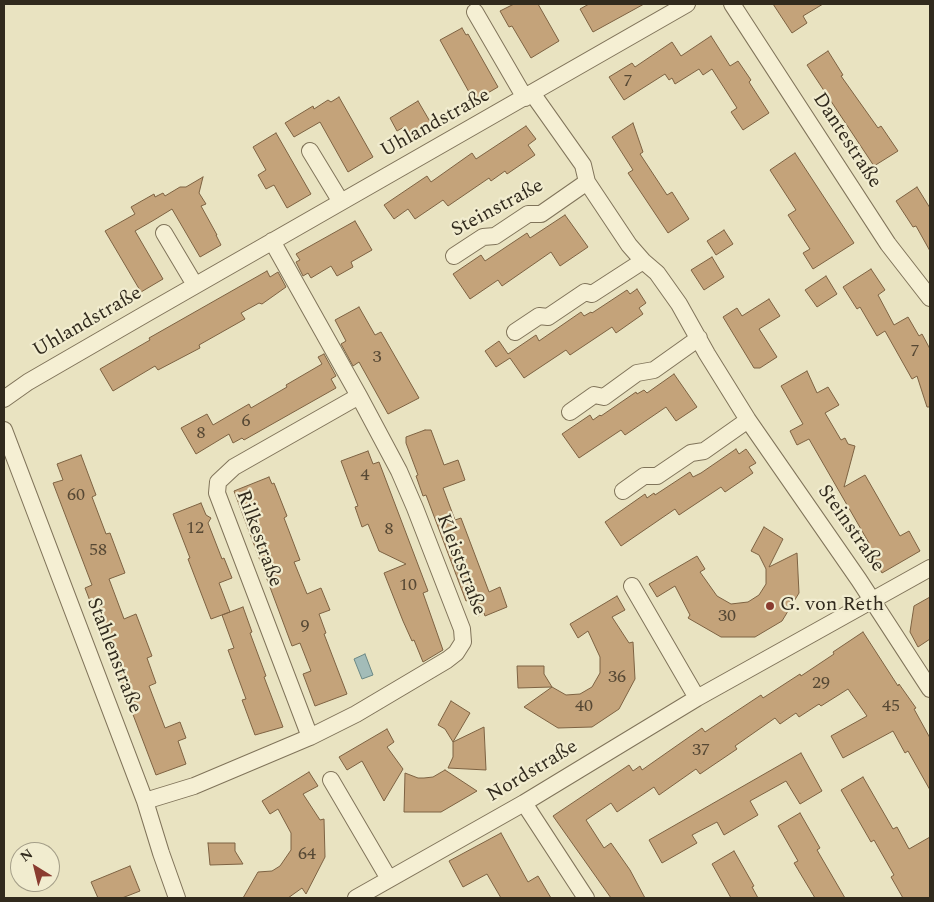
<!DOCTYPE html>
<meta charset="utf-8">
<style>
body{margin:0}
#map{position:relative;width:934px;height:902px;overflow:hidden;background:#e9e3c1;font-family:Spectral,serif}
canvas{display:block}
.frame{position:absolute;inset:0;border:5px solid #312a1d;pointer-events:none}
.north{position:absolute;left:10px;top:842px;width:50px;height:50px;box-sizing:border-box;background:#f1eccf;border:1px solid #a49e88;border-radius:50%;rotate:324deg;font-size:14px;font-weight:700;line-height:20px;text-align:center;color:#312a1d}
.north::after{content:'';display:block;margin:auto;width:18px;height:22px;background:#8a3c30;clip-path:polygon(50% 0,100% 100%,50% 72%,0 100%)}
</style>
<div id="map">
<canvas width="934" height="902"></canvas>
<div class="frame"></div>
<div class="north">N</div>
</div>
<script>
const context = document.querySelector('canvas').getContext('2d');
context.lineJoin = 'round';
function fillPath(path, color) { context.fillStyle = color; context.fill(path, 'evenodd'); }
const toPath = rows => new Path2D(rows.map(r => 'M' + r).join(''));
function strokePath(path, color, width, dash) { context.strokeStyle = color; context.lineWidth = width; context.lineCap = dash ? 'butt' : 'round'; context.setLineDash(dash || []); context.stroke(path); }
function write(font, color, halo, rows, align = 'center') {
  context.font = font + ' Spectral,serif'; context.lineWidth = 4.5; context.setLineDash([]); context.textBaseline = 'middle'; context.strokeStyle = halo; context.fillStyle = color; for (const [text, x, y, turn = 0] of rows) {
    context.save(); context.translate(x, y); context.rotate((+turn || 0) * Math.PI / 180); context.textAlign = isNaN(turn) ? turn : align; if (halo) context.strokeText(text, 0, 0); context.fillText(text, 0, 0); context.restore();
  }
}
const water = toPath([
 [365,654,373,675,362,679,354,659,365,654]
]);
fillPath(water, '#a3bcb8');
strokePath(water, '#6b8885', 1);
const building = toPath([
 [514,4,538,4,559,41,531,58,512,26,509,27,500,11,514,4],
 [589,4,644,4,593,32,580,9,589,4],
 [773,4,823,4,803,16,807,23,792,33,773,4],
 [462,28,466,35,468,34,498,87,474,101,440,40,462,28],
 [711,36,730,66,738,61,751,80,749,82,769,113,743,130,731,112,737,108,712,69,703,75,699,69,675,84,672,78,669,80,665,74,624,100,609,77,632,63,635,67,672,42,681,56,711,36],
 [828,51,843,75,841,76,878,128,881,126,898,151,874,166,807,65,828,51],
 [339,97,373,157,348,172,320,122,294,137,285,123,313,106,314,109,328,100,331,102,339,97],
 [418,101,432,125,411,137,404,127,397,131,390,118,418,101],
 [633,123,643,152,640,154,667,195,672,192,689,219,668,233,628,173,633,170,612,137,633,123],
 [526,126,536,139,528,145,535,155,507,174,505,171,491,181,489,178,448,206,443,200,415,219,408,209,394,219,384,205,427,176,431,182,472,153,476,159,526,126],
 [276,133,311,194,287,208,274,185,266,189,258,175,266,170,253,147,276,133],
 [795,153,854,243,813,269,803,253,810,249,788,215,796,210,770,170,795,153],
 [203,177,199,193,206,204,201,206,217,235,216,235,221,245,200,257,172,209,154,220,135,231,163,279,141,292,105,231,135,214,131,207,154,194,155,197,163,193,165,196,180,187,186,187,203,177],
 [917,187,930,208,930,251,916,226,913,227,896,201,917,187],
 [565,215,588,247,560,266,551,252,502,286,498,280,470,299,453,274,481,255,485,261,527,233,530,238,565,215],
 [355,221,372,250,351,262,353,267,337,276,331,266,311,278,308,273,303,276,296,262,300,260,296,254,355,221],
 [724,230,733,244,716,255,707,241,724,230],
 [712,257,724,277,704,290,691,270,712,257],
 [871,269,885,290,878,295,894,325,908,317,919,336,922,334,930,349,930,407,927,407,917,376,912,379,885,331,877,336,860,307,857,309,843,287,871,269],
 [267,271,270,277,278,272,286,287,262,304,259,303,241,313,245,319,199,345,200,348,158,370,155,366,113,391,100,369,150,340,149,338,267,271],
 [826,276,837,294,817,307,805,290,826,276],
 [637,289,646,303,639,308,643,314,616,333,612,327,570,355,566,350,524,378,510,358,496,367,485,351,499,341,508,354,536,335,539,341,581,312,584,316,591,312,592,313,627,290,630,294,637,289],
 [769,299,780,316,759,329,777,357,760,368,754,368,723,317,737,308,742,316,769,299],
 [359,307,375,335,381,332,419,398,388,414,359,362,353,366,341,344,346,341,335,320,359,307],
 [324,354,336,376,331,379,336,388,244,440,242,438,233,443,229,434,196,454,181,428,207,414,213,425,249,404,251,408,287,387,286,385,322,364,318,357,324,354],
 [807,371,817,393,828,387,839,405,825,413,841,440,845,438,848,444,855,446,844,487,865,475,900,536,909,531,920,551,882,573,866,545,869,543,809,439,797,445,790,431,803,424,781,386,807,371],
 [674,374,697,407,676,421,666,407,625,435,621,430,579,458,562,434,590,415,593,420,600,415,601,416,636,392,637,394,644,390,647,393,674,374],
 [425,430,431,430,444,465,458,460,465,480,443,488,455,520,461,518,489,592,500,587,507,607,485,616,484,613,478,616,471,599,466,601,426,495,423,496,416,476,418,475,406,443,406,437,425,430],
 [736,449,739,454,746,449,756,463,749,467,753,473,725,492,721,487,679,515,675,509,621,546,605,522,645,494,647,498,654,493,655,495,690,472,693,477,701,473,736,449],
 [368,451,373,464,379,462,428,591,423,593,443,650,423,662,414,640,412,641,403,621,384,573,406,564,379,551,368,524,362,527,355,507,358,506,341,461,368,451],
 [81,455,96,495,92,497,106,534,110,533,125,573,109,579,124,619,136,614,152,656,147,658,156,683,149,686,165,728,180,722,186,738,178,741,186,764,156,775,116,670,121,668,105,625,100,627,85,588,92,585,53,483,63,480,57,464,81,455],
 [269,477,272,484,274,483,287,516,284,518,300,560,294,562,307,594,321,588,330,610,319,614,326,633,324,634,347,694,315,706,303,674,311,671,300,643,292,646,234,491,269,477],
 [201,503,206,515,211,518,208,523,222,559,224,558,232,578,219,583,230,612,211,619,188,559,190,558,173,514,201,503],
 [764,527,783,539,769,567,797,553,799,593,782,621,755,637,721,637,688,618,690,615,675,586,657,597,649,584,697,556,705,569,700,572,717,596,731,604,748,602,759,595,766,584,766,569,759,555,751,551,764,527],
 [617,596,625,610,612,617,629,643,633,642,635,679,619,709,592,727,558,728,524,707,552,687,518,688,517,666,544,666,544,674,552,687,566,695,580,694,592,687,600,673,600,657,588,631,578,638,570,624,617,596],
 [930,597,930,639,918,647,910,632,914,606,930,597],
 [243,607,252,632,250,633,266,676,264,677,283,727,255,735,242,700,246,699,228,650,234,648,222,615,243,607],
 [863,632,898,686,899,684,916,708,914,709,930,738,930,790,908,751,905,753,893,731,843,758,831,736,867,716,848,689,821,706,819,704,799,717,796,713,780,724,775,718,735,746,737,749,700,774,696,769,659,795,654,787,617,812,611,803,586,820,604,848,611,843,630,870,645,898,611,898,553,816,629,765,633,771,640,766,642,770,702,728,705,732,761,695,763,698,800,674,801,676,834,654,833,652,863,632],
 [451,701,470,713,453,742,484,727,486,770,448,768,453,757,453,742,445,729,438,725,451,701],
 [387,729,394,742,387,747,403,769,384,801,362,761,347,770,339,757,387,729],
 [801,753,822,791,800,804,786,781,750,801,758,815,724,835,717,822,692,835,697,843,662,863,649,840,801,753],
 [445,770,477,791,441,812,404,812,405,773,418,778,424,778,433,777,445,770],
 [309,772,318,786,303,794,320,820,324,819,325,857,306,894,302,888,288,898,243,898,258,872,272,871,280,866,291,850,291,833,278,809,270,814,262,801,309,772],
 [863,777,893,829,897,827,909,849,930,837,930,898,903,898,891,877,894,875,874,840,871,842,841,790,863,777],
 [800,813,820,848,817,850,845,898,815,898,794,863,798,861,778,826,800,813],
 [501,833,528,882,538,876,551,898,500,898,501,898,487,874,463,887,449,861,501,833],
 [208,843,235,843,235,851,243,864,210,865,208,843],
 [734,851,754,886,752,887,758,898,731,898,712,864,734,851],
 [130,866,140,891,122,898,98,898,91,882,130,866]
]);
fillPath(building, '#c4a37a');
strokePath(building, '#7d6242', 1);
const minor = toPath([
 [732,4,888,244,930,298],
 [475,12,525,98],
 [532,93,583,165,587,182,629,245,643,261,657,273,679,304,707,354,748,420,859,580,930,689],
 [310,151,341,202],
 [164,233,195,285],
 [454,256,483,237,495,236,528,214,541,214,587,182],
 [515,332,539,316,548,317,585,292,592,294,643,261],
 [4,399,28,382,149,312,687,4],
 [570,412,594,395,604,397,637,373,654,370,699,338],
 [4,430,145,801,161,853,177,898],
 [623,491,644,476,657,476,691,453,704,451,748,420],
 [632,586,697,698],
 [310,737,217,493,218,482,234,467,359,396],
 [331,780,389,879],
 [145,801,194,786,310,737,356,714,447,660,456,653,463,642,462,629,415,508,399,471,359,396,272,241],
 [524,803,586,898],
 [356,898,524,803,697,698,930,568]
]);
strokePath(minor, '#80745a', 18);
strokePath(minor, '#f5efd3', 16);
for (const [x, y, r, color] of [
 [770,606,5,"#8a3c30"]
]) { const dot = new Path2D(); dot.arc(x, y, r, 0, 2 * Math.PI); context.fillStyle = color; context.fill(dot); strokePath(dot, '#f1eccf', 2); }
write('18px', '#564834', null, [
 ["7",628,82],
 ["7",915,352],
 ["3",377,358],
 ["6",246,422],
 ["8",201,434],
 ["4",365,476],
 ["60",76,496],
 ["12",195,529],
 ["8",389,530],
 ["58",98,551],
 ["10",408,586],
 ["30",727,617],
 ["9",305,627],
 ["36",617,678],
 ["29",821,684],
 ["40",584,707],
 ["45",891,707],
 ["37",701,751],
 ["64",307,855]
]);
write('20px', '#312a1d', '#f1eccf', [
 ["Uhlandstraße",436,124,-29],
 ["Dantestraße",846,141,57],
 ["Steinstraße",498,209,-28],
 ["Uhlandstraße",88,323,-30],
 ["Steinstraße",850,529,55],
 ["Rilkestraße",258,539,70],
 ["Kleiststraße",460,565,69],
 ["Stahlenstraße",113,656,69],
 ["Nordstraße",533,772,-31]
]);
write('20px', '#312a1d', '#f1eccf', [
 ["G. von Reth",780,606]
], 'left');
</script>
